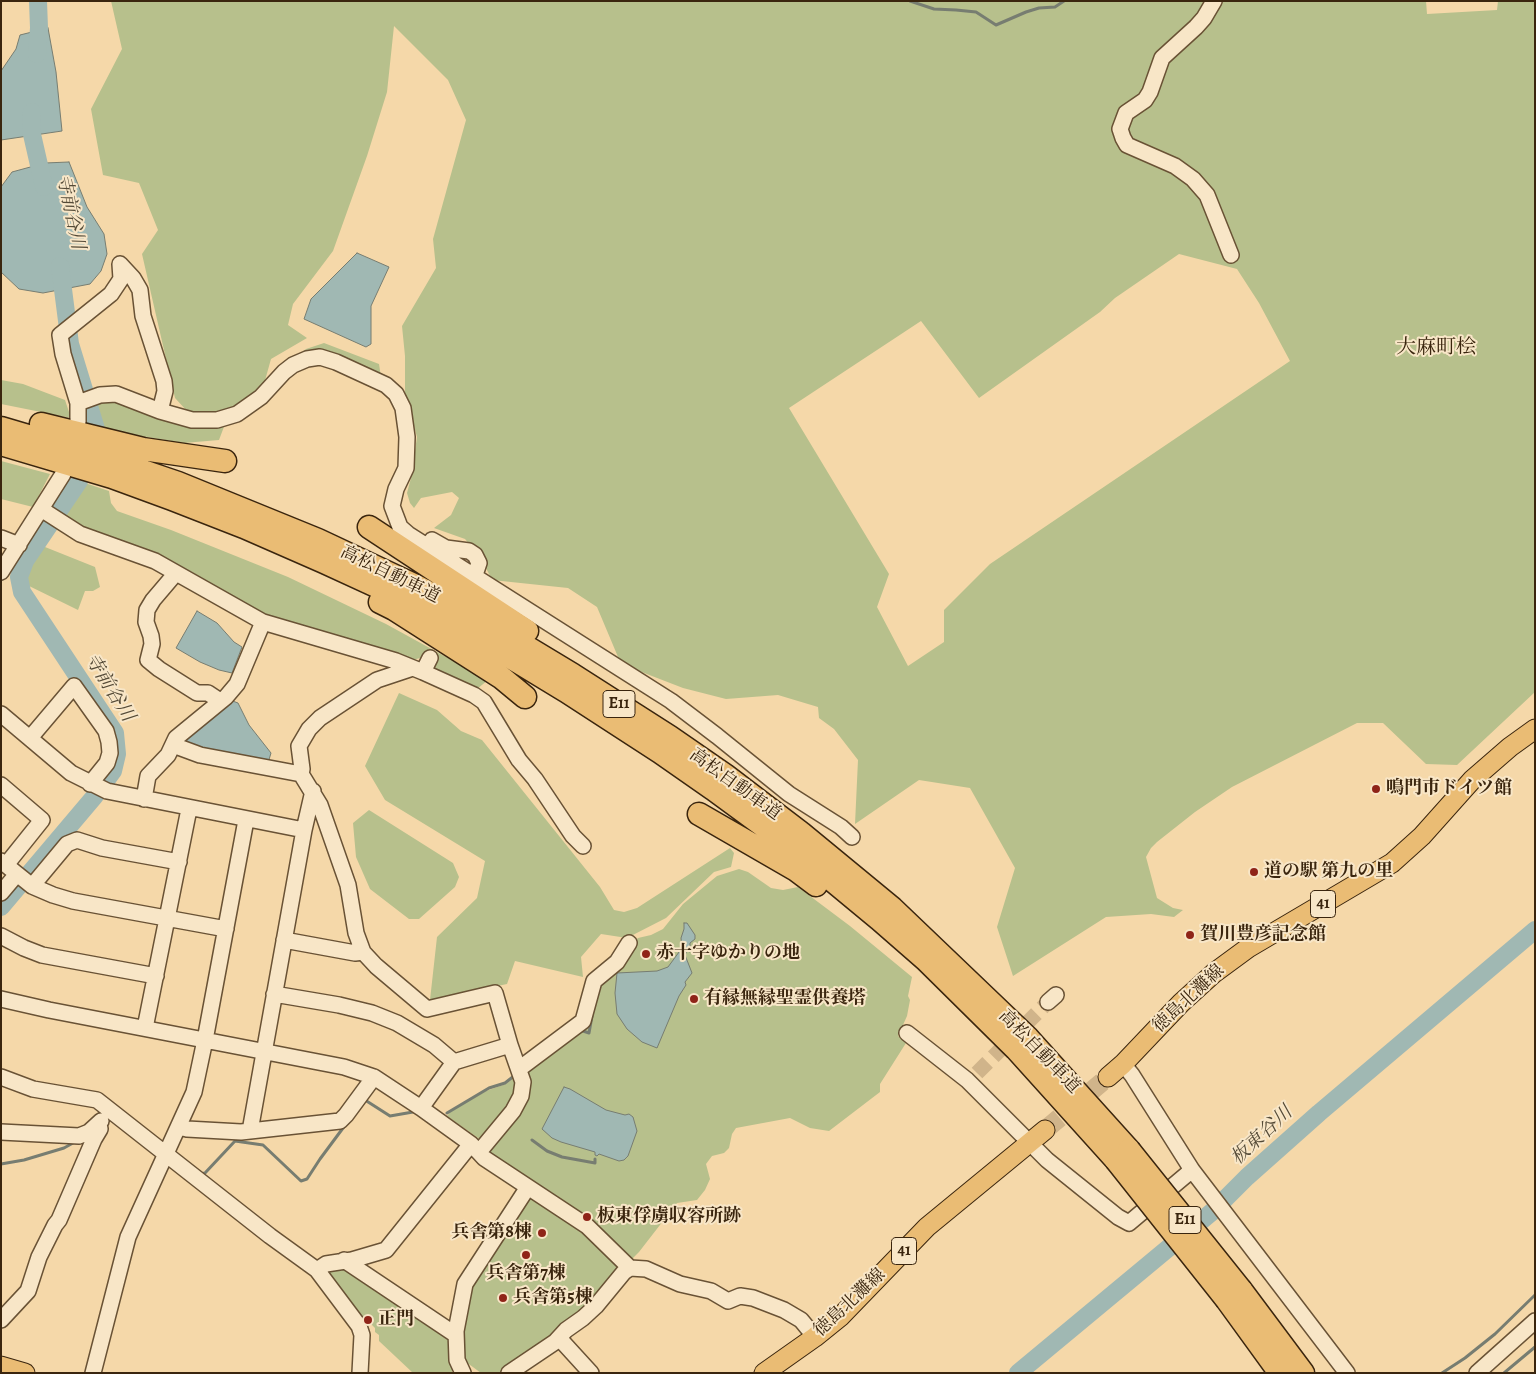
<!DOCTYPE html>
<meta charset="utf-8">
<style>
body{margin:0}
#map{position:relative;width:1536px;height:1374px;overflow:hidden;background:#f5d8a9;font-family:Alegreya,serif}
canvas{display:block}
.frame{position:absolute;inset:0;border:2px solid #3a250e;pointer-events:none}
</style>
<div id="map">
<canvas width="1536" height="1374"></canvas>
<div class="frame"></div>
</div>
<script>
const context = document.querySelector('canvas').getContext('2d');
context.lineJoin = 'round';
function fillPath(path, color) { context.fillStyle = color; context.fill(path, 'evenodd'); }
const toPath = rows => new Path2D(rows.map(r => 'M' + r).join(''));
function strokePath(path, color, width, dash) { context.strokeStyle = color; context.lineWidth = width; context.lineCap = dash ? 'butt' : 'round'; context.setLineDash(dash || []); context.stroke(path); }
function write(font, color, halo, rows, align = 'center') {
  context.font = font + ' Alegreya,"Noto Serif JP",serif'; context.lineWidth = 4; context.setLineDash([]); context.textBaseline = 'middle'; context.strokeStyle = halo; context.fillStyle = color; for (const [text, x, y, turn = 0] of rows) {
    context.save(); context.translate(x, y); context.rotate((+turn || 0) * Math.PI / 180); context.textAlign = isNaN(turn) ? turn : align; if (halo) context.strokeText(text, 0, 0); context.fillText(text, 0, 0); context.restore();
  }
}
fillPath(toPath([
 [111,1,1426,1,1427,14,1497,10,1498,1,1535,1,1535,692,1457,765,1426,764,1383,723,1357,723,1232,787,1195,812,1157,842,1151,848,1146,857,1157,898,1173,908,1183,910,1174,917,1151,914,1106,917,1013,976,997,927,1015,868,970,788,919,780,855,824,858,760,834,729,819,718,818,707,778,695,726,699,683,688,621,664,597,607,568,588,492,580,481,558,465,539,434,528,451,515,459,498,452,492,421,498,414,508,410,503,407,493,411,478,417,437,405,393,405,356,402,326,436,268,433,239,466,120,448,80,394,26,387,92,367,156,333,251,293,304,288,325,307,338,271,359,264,384,240,407,212,413,187,411,175,398,142,254,158,230,139,183,103,175,91,109,122,49],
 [1179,254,1237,269,1259,303,1290,361,990,564,944,610,944,642,908,666,877,607,889,574,789,408,921,321,979,398,1100,312,1115,298],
 [324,343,379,364,381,377,323,353,289,362,306,349],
 [1,380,23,384,65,400,71,418,1,404],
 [117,400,225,424,219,440,184,443,104,430,96,402],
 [1,461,50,474,33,507,1,499],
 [82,482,109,491,111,503,117,511,171,530,288,577,386,624,488,680,477,689,442,674,435,668,436,659,426,652,420,658,413,660,300,626,255,610,192,572,143,549,80,527,65,515],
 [40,545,95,567,100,587,93,591,85,591,78,610,25,584,24,573],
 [399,693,437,710,461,731,482,740,600,887,614,910,624,912,637,908,730,848,734,853,731,867,714,872,666,918,627,938,601,934,581,957,583,977,515,961,507,984,430,1000,437,937,477,898,485,861,385,800,365,766],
 [369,810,453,863,459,877,455,887,419,919,409,919,370,889,356,857,353,823],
 [739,869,748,872,771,888,783,890,798,887,850,926,912,977,908,996,910,1000,907,1016,898,1036,906,1043,880,1084,880,1092,829,1131,810,1128,790,1118,736,1128,732,1134,729,1148,724,1153,712,1156,706,1164,710,1179,705,1190,697,1200,677,1203,639,1252,621,1270,593,1303,503,1373,481,1373,462,1359,461,1327,469,1288,536,1186,492,1159,481,1140,447,1116,451,1111,486,1091,506,1084,584,1026,596,984,638,938,651,935,663,929,683,904,717,876],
 [338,1263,447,1333,452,1346,452,1373,413,1373,379,1341,379,1335,375,1332,375,1328,371,1324,368,1326,324,1275]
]), '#b7c08c');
const water = toPath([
 [48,28,56,72,62,131,1,140,1,71,16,49,20,35,48,28],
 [69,162,87,207,104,234,107,254,101,271,90,284,43,293,19,289,1,272,1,187,12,172,45,163,69,162],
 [357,253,389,267,371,306,371,344,366,347,304,319,311,299,357,253],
 [197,611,217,623,234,642,242,647,232,673,219,670,200,662,176,648,197,611],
 [230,700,238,703,249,725,271,753,268,763,194,746,183,738,230,700],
 [684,923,687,923,695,935,695,939,690,943,690,952,687,951,685,955,692,973,685,982,686,985,679,996,657,1048,642,1042,627,1029,617,1014,615,993,617,973,657,971,668,967,682,948,681,938,684,929,684,923],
 [564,1087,570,1089,606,1110,625,1115,629,1114,633,1117,637,1131,628,1156,624,1160,619,1161,599,1154,597,1156,595,1155,595,1152,561,1142,552,1138,542,1129,564,1087]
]);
fillPath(water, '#a0b8b3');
strokePath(water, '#777d71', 1);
strokePath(toPath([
 [910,1,934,9,956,10,976,12,996,25,1026,12,1039,8,1055,7,1064,1],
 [583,1031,589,1033,592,1016],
 [365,1100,390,1116,413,1112],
 [447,1113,489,1088,505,1083,514,1076],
 [532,1140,547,1151,562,1157,595,1163,595,1159],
 [1,1164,24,1160,64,1148,73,1143],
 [200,1174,205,1173,235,1141,263,1145,301,1181,307,1179,320,1159,346,1124],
 [1442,1373,1465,1358,1495,1334,1535,1295],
 [1504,1373,1535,1347]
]), '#777d71', 3);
strokePath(toPath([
 [37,54,39,28,38,1],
 [32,112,31,130,44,187],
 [60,266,70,344,96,429],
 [1,907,94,797,113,771,117,754,115,733,22,592,19,577,25,561,79,481],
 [1018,1373,1213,1211,1247,1177,1319,1113,1535,930]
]), '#a0b8b3', 18);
strokePath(toPath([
 [977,1073,1048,1002]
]), '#d0b48a', 15, [15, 8]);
strokePath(toPath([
 [1045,1130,1108,1077]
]), '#d0b48a', 19, [19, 9]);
const minor = toPath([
 [1214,1,1204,18,1196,27,1162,58,1150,92,1145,100,1126,113,1120,129,1123,138,1127,145,1175,166,1193,179,1207,195,1231,255],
 [78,403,100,395,116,394,160,411,165,391,164,381,143,316,140,290,133,278,120,264,121,279,111,294,60,335,63,354,78,403,78,422],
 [160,411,192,420,217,420,237,414,261,397,284,372,293,365,307,359,320,357,336,362,386,385,396,394,403,408,407,437,406,468,396,489,392,506,400,527,408,534,671,701,717,736,789,794,841,827,852,837],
 [41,509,80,534,155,561,263,622,396,661,423,672,474,695,484,702,519,760,535,779,573,836,583,846],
 [1,538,19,545],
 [432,540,446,548,469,551,475,555,479,563,476,572],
 [1,572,63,474],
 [176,573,153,600,147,610,146,622,151,636,152,644,148,660,159,669,197,693,208,693,220,701],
 [423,672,430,658],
 [1,714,71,773,107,791,304,830],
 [30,738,74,686,106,731,109,742,110,753,107,763,90,784],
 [173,745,200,755,301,774,320,805,348,885,356,933,363,952],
 [301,774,302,769,299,746,309,729,320,718,377,680,413,668],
 [1,785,42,820,6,865],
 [144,799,148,776,168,755,176,738,226,697,237,684,263,622],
 [1,861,32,886,53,895,73,901,226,929],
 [32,886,67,844,77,840,102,848,179,862],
 [1,893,17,874],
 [1,936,24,948,42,955,156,976],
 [284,940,355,953,363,952,376,966,427,1009,495,993,510,1045,454,1062],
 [274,994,339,1005,372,1013,397,1023,434,1045,454,1062,421,1108],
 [1,999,49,1010,344,1067,374,1077,421,1108,471,1144,484,1158,587,1226,630,1268],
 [1048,1002,1056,995],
 [145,1028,189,809],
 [907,1033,967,1080,1047,1160,1118,1217,1129,1223,1192,1170],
 [1123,1064,1132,1075,1192,1170,1347,1373],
 [519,1069,583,1021,594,981,617,962,629,943],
 [1,1077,33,1089,97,1100,270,1236,317,1270,359,1326,362,1335,360,1373],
 [179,1127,187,1129,241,1132,340,1121,346,1115,374,1077],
 [250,1131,304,830,313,791],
 [1,1132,79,1136,89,1132,101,1121],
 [479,1152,513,1111,521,1096,523,1082,510,1045],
 [344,1260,456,1335],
 [317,1270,326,1264,352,1260,386,1250,471,1144],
 [1,1320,28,1291,39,1257,55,1225,59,1220,94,1139,100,1129,99,1124],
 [559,1338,591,1373],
 [93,1373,128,1237,194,1092,205,1040,246,820],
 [463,1373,457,1360,456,1331,465,1284,528,1187],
 [509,1373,555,1342,566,1330,583,1318,596,1306,624,1272,630,1268,646,1269,680,1284,711,1291,728,1301,740,1296,753,1298,784,1310,801,1320,815,1337],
 [1477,1373,1535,1321]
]);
const major = toPath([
 [1108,1077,1123,1064,1181,1003,1214,973,1248,948,1392,863,1422,836,1472,780,1510,747,1535,729],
 [1,1366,25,1373],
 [764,1373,815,1337,841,1316,927,1227,1045,1130]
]);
const highway = toPath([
 [41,424,143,449,225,461],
 [1,428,116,462,178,483,318,540,416,586,500,631,573,675,670,737,725,775,801,833,892,908,1028,1038,1129,1150],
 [1,444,112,477,172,499,244,527,324,562,411,602,492,646,566,691,660,752,713,789,792,847,879,919,926,960,1016,1049,1116,1160],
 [369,527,527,631],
 [380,602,394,609,502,678,525,697],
 [699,814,796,870,816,885],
 [1241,1290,1303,1373],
 [1227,1300,1280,1373]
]);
strokePath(minor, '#695235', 18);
strokePath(major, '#3a250e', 21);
strokePath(highway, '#3a250e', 25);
strokePath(minor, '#f8e6c7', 15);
strokePath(major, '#eabc74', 19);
strokePath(highway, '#eabc74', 22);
const highwayBridge = toPath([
 [1129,1150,1241,1290],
 [1116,1160,1227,1300]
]);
strokePath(highwayBridge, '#3a250e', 25, []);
strokePath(highwayBridge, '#eabc74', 22);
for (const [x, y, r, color] of [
 [1376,789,5,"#8f2418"],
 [1254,872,5,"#8f2418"],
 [1190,935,5,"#8f2418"],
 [646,954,5,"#8f2418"],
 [694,999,5,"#8f2418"],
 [587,1217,5,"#8f2418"],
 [542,1233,5,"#8f2418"],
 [526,1255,5,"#8f2418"],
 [503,1298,5,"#8f2418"],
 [368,1320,5,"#8f2418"]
]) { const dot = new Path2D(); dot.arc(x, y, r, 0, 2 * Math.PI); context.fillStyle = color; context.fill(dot); strokePath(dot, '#f8e6c7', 2); }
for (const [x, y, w] of [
 [619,704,32],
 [1323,904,25],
 [1185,1220,32],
 [904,1251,25]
]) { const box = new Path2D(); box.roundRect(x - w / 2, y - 13.5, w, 27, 4); context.fillStyle = '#f8e6c7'; context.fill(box); strokePath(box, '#3a250e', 1); }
write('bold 16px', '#3a250e', null, [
 ["E11",619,704],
 ["41",1323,904],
 ["E11",1185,1220],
 ["41",904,1251]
]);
write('18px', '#3a250e', '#f8e6c7', [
 ["高松自動車道",390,575,26],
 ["高松自動車道",735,785,36],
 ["徳島北灘線",1189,999,-43],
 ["高松自動車道",1039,1052,46],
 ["徳島北灘線",850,1303,-43]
]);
write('bold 18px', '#3a250e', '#f8e6c7', [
 ["鳴門市ドイツ館",1386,789],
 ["道の駅 第九の里",1264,872],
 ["賀川豊彦記念館",1200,935],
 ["赤十字ゆかりの地",656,954],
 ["有縁無縁聖霊供養塔",704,999],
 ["板東俘虜収容所跡",597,1217],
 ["兵舎第8棟",532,1233,"right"],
 ["兵舎第7棟",526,1274,"center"],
 ["兵舎第5棟",513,1298],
 ["正門",378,1320]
], 'left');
write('italic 19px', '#544a37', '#f8e6c7', [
 ["寺前谷川",70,212,78],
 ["寺前谷川",109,688,58],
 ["板東谷川",1262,1136,-43]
]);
write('20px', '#3a250e', '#f8e6c7', [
 ["大麻町桧",1436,348]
]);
</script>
